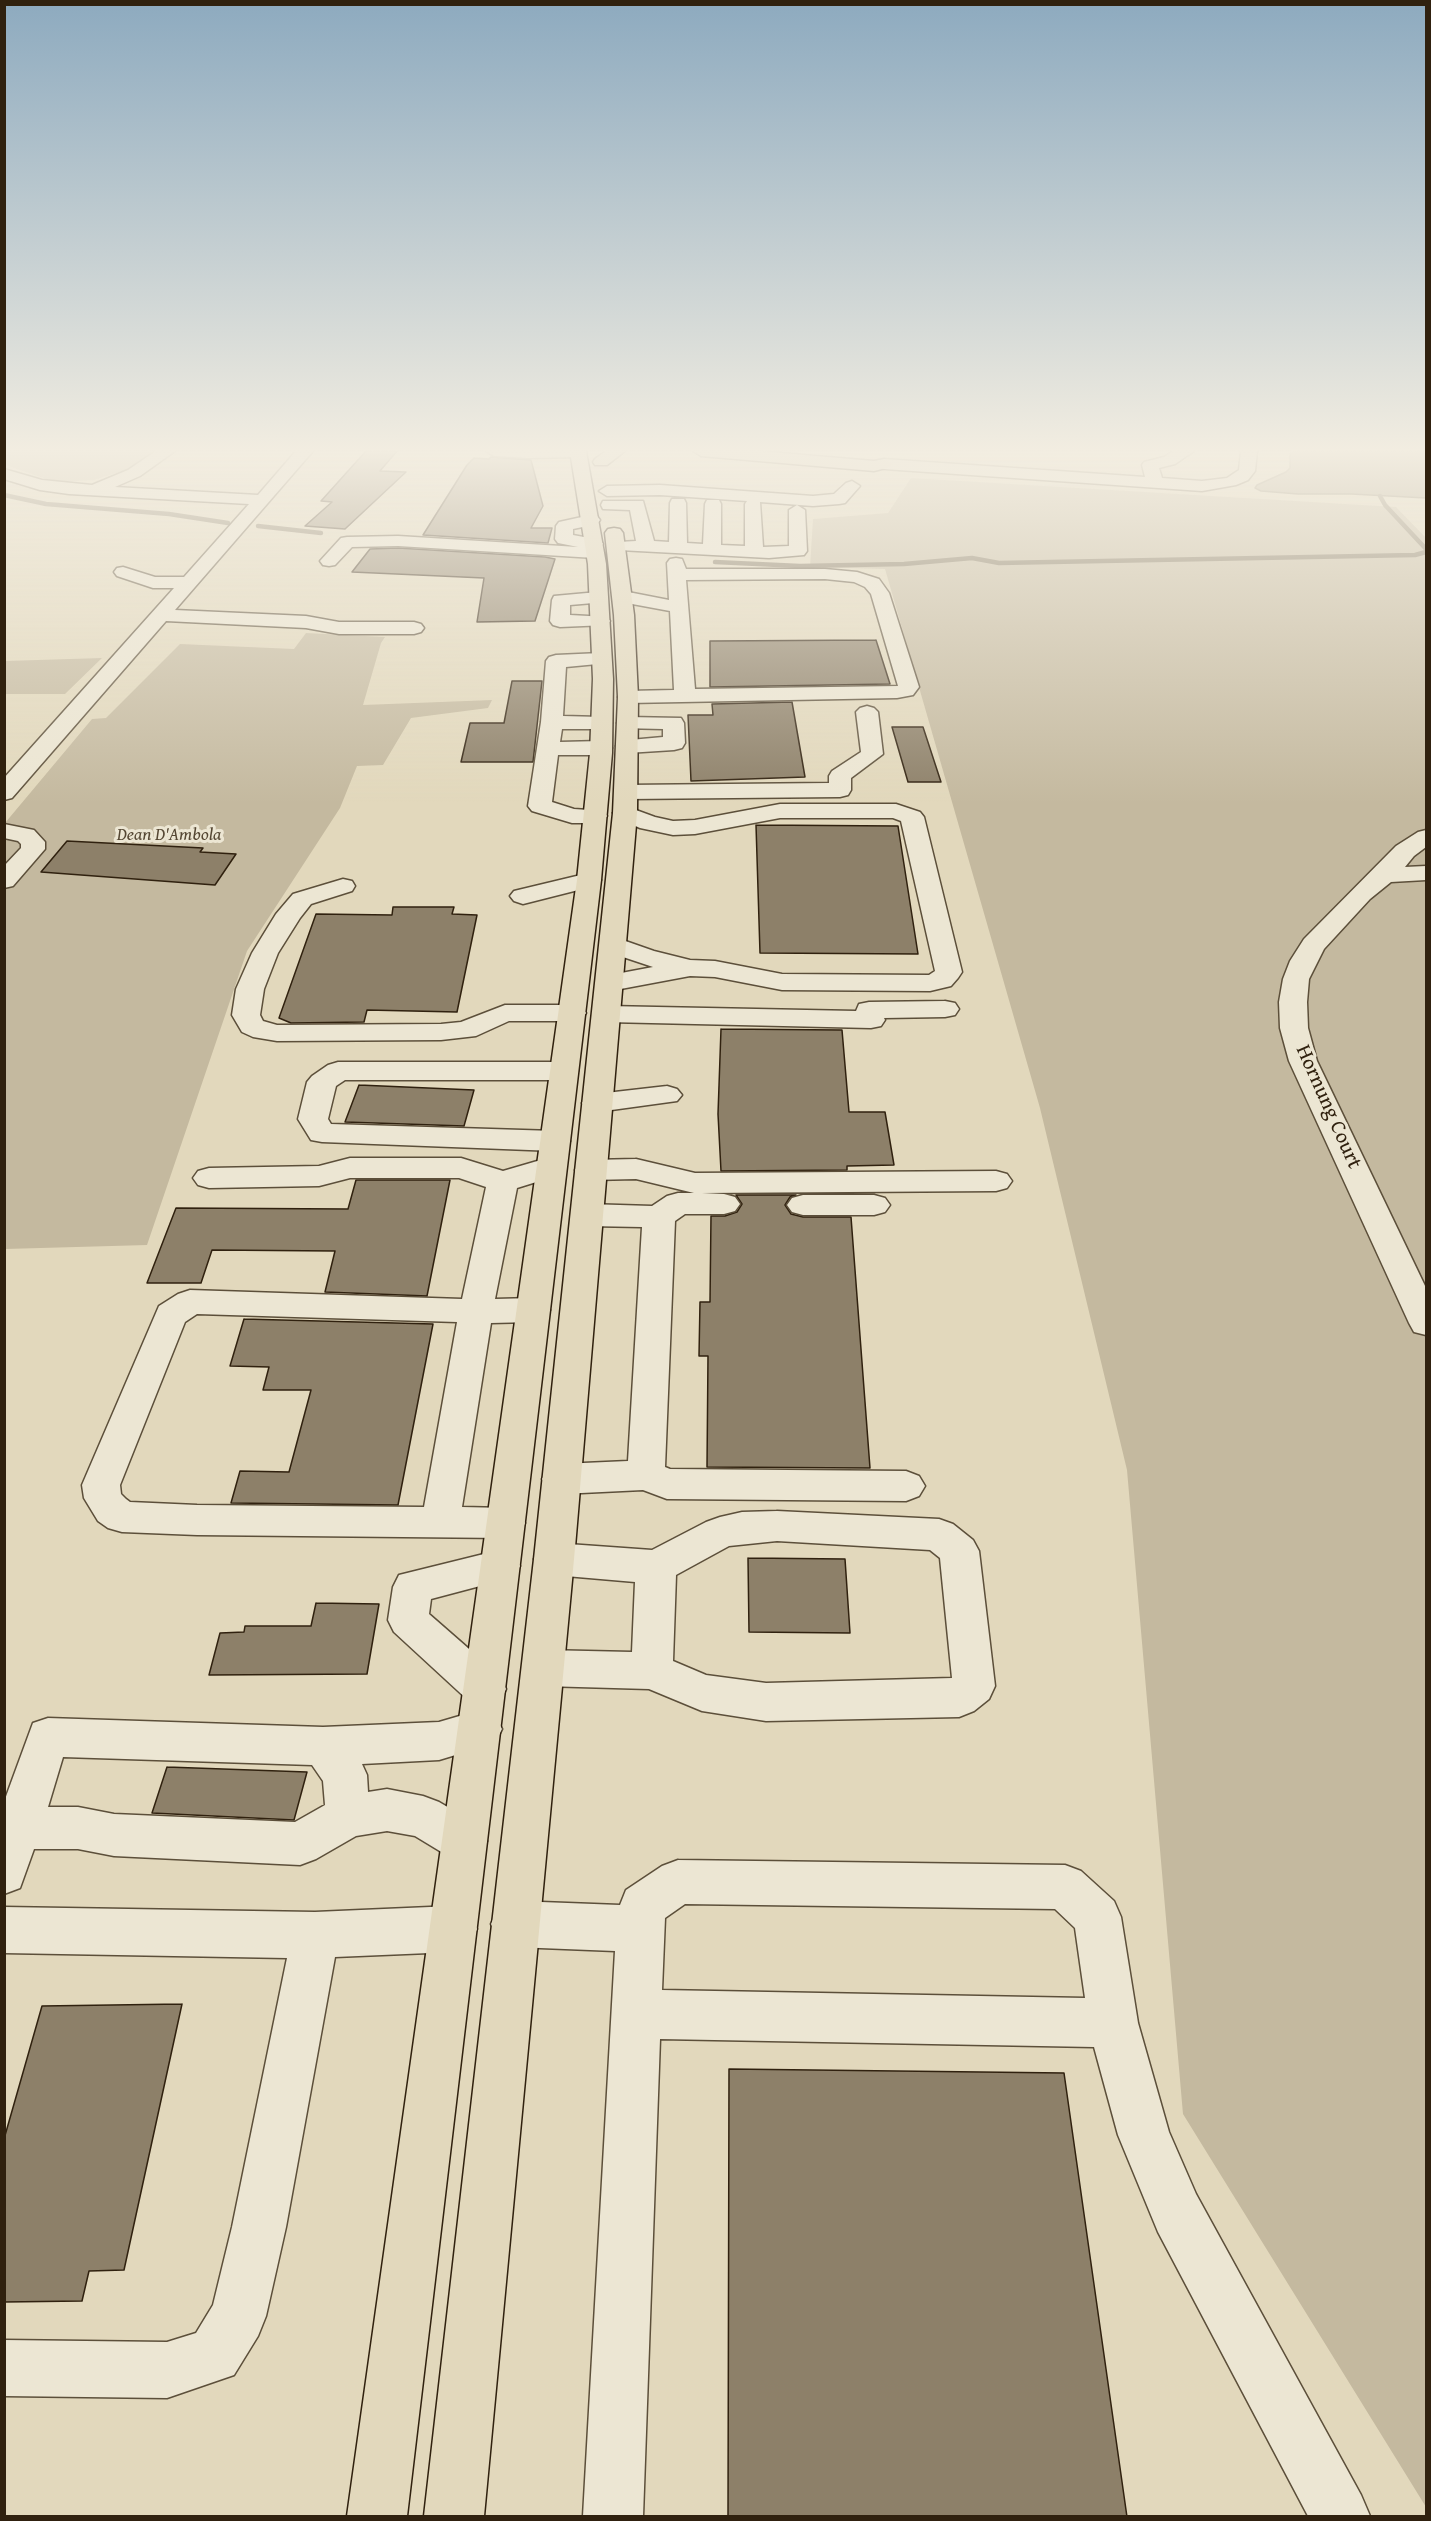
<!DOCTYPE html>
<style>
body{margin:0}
#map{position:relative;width:1431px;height:2521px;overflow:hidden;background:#e2d8bc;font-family:"Gentium Book Plus",serif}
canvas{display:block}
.frame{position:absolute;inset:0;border:6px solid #30210f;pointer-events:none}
</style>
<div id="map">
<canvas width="1431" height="2521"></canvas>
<div class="frame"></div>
</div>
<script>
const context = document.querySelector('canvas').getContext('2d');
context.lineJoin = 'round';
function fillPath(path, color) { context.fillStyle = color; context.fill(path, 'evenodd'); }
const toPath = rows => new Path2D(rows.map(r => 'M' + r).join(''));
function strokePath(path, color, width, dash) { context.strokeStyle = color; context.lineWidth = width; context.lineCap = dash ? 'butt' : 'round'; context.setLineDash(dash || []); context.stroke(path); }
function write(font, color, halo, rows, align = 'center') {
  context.font = font + ' "Gentium Book Plus",serif'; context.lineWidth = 6; context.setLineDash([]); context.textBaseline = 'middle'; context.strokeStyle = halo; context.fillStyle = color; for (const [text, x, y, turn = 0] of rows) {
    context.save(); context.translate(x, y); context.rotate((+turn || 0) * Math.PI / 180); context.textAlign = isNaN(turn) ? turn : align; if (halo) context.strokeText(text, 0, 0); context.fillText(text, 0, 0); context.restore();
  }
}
fillPath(toPath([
 [4,451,154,451,129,469,94,480,55,482,5,465],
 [911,478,1396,507,1426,538,1426,2507,1183,2114,1127,1470,1040,1108,885,569,810,567,813,519,888,513],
 [306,633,385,637,381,643,363,705,492,700,488,708,411,718,383,765,357,766,340,808,247,951,147,1245,5,1249,5,823,92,719,106,718,180,644,294,649],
 [102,658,65,694,5,694,5,661]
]), '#c4b99f');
const water = toPath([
 [1294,451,1426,451,1426,498,1351,494,1298,494,1261,491,1255,488,1257,485,1286,472,1290,468,1290,454,1294,451]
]);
fillPath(water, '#a59a81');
strokePath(water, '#766a53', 1.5);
strokePath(toPath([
 [4,495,46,504,169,514,228,523],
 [1380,496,1385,505,1426,549],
 [258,526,321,533],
 [715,562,800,566,904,564,972,558,999,563,1415,555,1426,552]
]), '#766a53', 4.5);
const building = toPath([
 [366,451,397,451,380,471,406,472,345,529,305,526,332,502,321,501,366,451],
 [491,457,531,460,543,506,531,528,552,528,548,543,423,535,467,465,474,458,489,459,491,457],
 [398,548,545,557,555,559,535,621,477,622,484,578,352,572,370,549,398,548],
 [876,640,890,684,710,687,710,641,876,640],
 [512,681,542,681,533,762,461,762,470,723,504,723,512,681],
 [792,702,805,777,691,781,688,715,713,715,712,704,792,702],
 [892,727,923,727,941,782,908,782,892,727],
 [756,825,898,826,918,954,760,953,756,825],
 [67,841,203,848,200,852,236,854,215,885,41,872,67,841],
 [393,907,454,907,452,914,477,915,457,1012,367,1010,364,1022,291,1023,279,1018,316,914,392,915,393,907],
 [721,1029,842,1030,849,1112,885,1112,894,1165,847,1166,847,1170,721,1171,718,1114,721,1029],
 [359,1085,474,1090,464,1126,345,1122,359,1085],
 [356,1180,450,1180,427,1296,325,1292,335,1251,212,1250,201,1283,147,1283,176,1208,348,1209,356,1180],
 [736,1195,796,1195,790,1197,785,1205,791,1214,803,1217,851,1217,870,1468,707,1467,708,1356,699,1356,700,1302,710,1302,711,1216,725,1216,737,1212,742,1204,736,1195],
 [244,1319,433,1324,398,1505,231,1503,240,1471,289,1472,311,1390,263,1390,269,1367,230,1366,244,1319],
 [748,1558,845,1559,850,1633,749,1632,748,1558],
 [316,1603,379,1604,367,1674,209,1675,220,1633,244,1632,245,1626,311,1626,316,1603],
 [167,1767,307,1772,294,1820,152,1813,167,1767],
 [182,2004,124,2270,89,2271,82,2301,4,2302,4,2139,42,2006,182,2004],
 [729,2069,1064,2073,1127,2517,728,2517,729,2069]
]);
fillPath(building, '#8d8069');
strokePath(building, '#30210f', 1.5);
const minor = toPath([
 [156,451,175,451,140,476,115,487,258,495,296,451,313,451,175,610,306,616,339,622,414,622,421,624,424,628,421,632,414,634,339,634,306,628,166,621,12,798,4,800,4,778,174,588,153,588,117,576,114,572,117,568,123,567,155,577,184,577,249,504,69,494,40,490,4,479,4,469,42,480,92,485,128,470,156,451],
 [486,451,585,451,586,452,578,457,529,458,494,456,486,451],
 [1174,451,1194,451,1175,464,1159,468,1162,478,1202,481,1227,478,1239,470,1241,451,1257,451,1255,471,1248,480,1236,485,1202,491,884,469,876,464,884,459,1145,477,1142,465,1144,462,1164,457,1174,451],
 [852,481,860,486,845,503,839,504,813,506,760,502,763,547,789,546,789,510,797,505,805,510,807,551,804,555,769,558,619,550,616,546,619,542,636,541,630,510,603,509,601,505,603,501,643,501,654,541,669,542,670,503,672,499,684,499,686,503,687,543,703,544,705,504,707,500,719,500,721,504,721,545,745,546,745,504,747,501,660,495,607,496,599,491,607,486,660,485,813,496,834,494,846,483,852,481],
 [591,515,597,516,600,520,597,524,573,529,573,535,600,540,603,544,598,548,604,553,601,557,595,558,398,546,352,547,335,565,329,566,323,565,320,561,341,538,347,537,398,536,578,547,558,543,555,539,556,526,559,522,591,515],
 [676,558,682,559,686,569,825,569,857,572,879,579,889,593,919,687,913,695,897,698,628,703,621,701,618,697,621,693,628,691,674,690,670,611,616,601,614,597,616,593,623,591,669,600,667,563,670,559,676,558],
 [825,579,854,582,865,587,871,594,898,686,695,689,686,580,825,579],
 [598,592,605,594,607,598,605,602,570,605,570,615,607,617,610,621,607,625,560,627,553,625,550,621,552,600,554,596,598,592],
 [601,653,608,655,611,659,608,663,566,667,563,716,601,717,609,718,612,723,609,728,601,729,562,729,560,742,601,741,609,743,612,748,609,753,601,755,558,755,552,802,574,809,603,811,607,816,603,821,595,823,572,823,532,811,528,806,541,722,546,661,549,657,556,655,601,653],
 [867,706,874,708,878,712,883,754,851,778,851,790,848,795,840,797,627,799,619,797,616,792,619,787,627,785,829,783,829,776,832,771,861,752,856,712,860,708,867,706],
 [628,717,681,718,684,723,685,743,682,748,674,750,627,753,619,751,616,746,619,741,663,737,663,729,620,728,617,723,620,718,628,717],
 [780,804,896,804,920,812,924,817,962,972,958,978,951,986,930,991,782,990,715,977,690,976,610,991,600,989,596,983,600,977,653,967,605,951,601,945,605,939,614,937,654,951,690,960,715,961,782,974,929,975,935,971,901,821,893,818,780,818,695,834,673,835,640,828,617,818,613,813,617,808,625,806,655,817,673,821,695,820,780,804],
 [4,824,34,830,45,842,45,849,13,886,4,888,4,866,21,848,21,844,18,841,4,838,4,824],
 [1426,830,1426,847,1414,856,1405,867,1426,866,1426,880,1391,882,1370,899,1324,949,1309,979,1307,1002,1308,1028,1317,1061,1426,1288,1426,1335,1414,1332,1409,1323,1289,1061,1280,1028,1279,1002,1283,979,1290,961,1304,939,1396,846,1418,832,1426,830],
 [589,873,598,875,601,880,598,885,523,904,514,901,510,896,514,891,589,873],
 [343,879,352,881,355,886,352,891,311,904,300,918,278,953,264,989,260,1015,263,1021,277,1025,441,1024,461,1022,505,1005,572,1005,582,1007,586,1013,582,1019,572,1021,509,1021,476,1036,441,1040,277,1041,253,1037,242,1032,232,1015,236,989,252,953,276,914,293,894,343,879],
 [945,1001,955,1003,959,1009,955,1015,945,1017,884,1018,885,1020,881,1026,871,1028,607,1022,597,1020,593,1014,597,1008,607,1006,856,1011,859,1004,869,1002,945,1001],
 [338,1062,564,1062,574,1065,578,1071,574,1077,564,1080,345,1080,336,1086,328,1119,331,1124,555,1131,566,1134,570,1141,566,1148,555,1151,322,1142,311,1140,298,1119,307,1082,312,1076,328,1065,338,1062],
 [667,1086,677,1089,682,1095,677,1101,597,1112,587,1109,582,1103,587,1097,597,1094,667,1086],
 [551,1157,562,1160,566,1167,562,1174,517,1188,495,1299,533,1298,545,1302,550,1310,545,1318,533,1322,491,1323,462,1507,506,1508,520,1512,525,1523,520,1534,506,1538,197,1535,122,1532,108,1528,98,1521,84,1498,82,1485,159,1306,178,1294,190,1290,462,1299,486,1187,459,1178,350,1178,319,1186,209,1188,198,1185,193,1178,198,1171,209,1168,319,1166,350,1158,461,1158,503,1171,551,1157],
 [197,1314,457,1322,424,1507,197,1505,130,1502,126,1499,121,1494,120,1485,185,1322,197,1314],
 [636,1159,695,1173,996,1171,1007,1174,1012,1181,1007,1188,996,1191,702,1193,724,1194,735,1197,740,1204,735,1211,724,1214,685,1214,675,1221,665,1467,670,1469,906,1471,919,1476,925,1486,919,1496,906,1501,667,1499,643,1490,561,1494,548,1489,542,1479,548,1469,561,1464,628,1461,642,1227,587,1226,576,1222,571,1215,576,1208,587,1204,652,1206,667,1196,678,1193,694,1193,636,1179,591,1180,580,1177,575,1170,580,1163,591,1160,636,1159],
 [803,1195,874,1195,885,1198,890,1205,885,1212,874,1215,803,1215,792,1212,787,1205,792,1198,803,1195],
 [777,1511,939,1519,953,1524,973,1540,979,1551,995,1686,989,1699,974,1711,959,1717,766,1721,702,1711,649,1689,543,1686,528,1681,522,1668,528,1655,543,1650,632,1652,635,1582,554,1575,540,1570,534,1559,540,1548,554,1543,652,1550,706,1522,720,1517,742,1512,777,1511],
 [777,1541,930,1550,940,1558,952,1678,766,1683,706,1675,673,1661,676,1575,729,1546,777,1541],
 [500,1550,514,1555,520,1566,514,1577,431,1599,429,1614,500,1676,506,1689,500,1702,485,1707,470,1702,394,1632,388,1620,393,1587,399,1575,500,1550],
 [480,1710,495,1715,502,1729,495,1743,439,1760,362,1764,367,1775,368,1792,387,1789,423,1796,439,1802,480,1826,487,1841,480,1856,464,1862,448,1856,415,1836,387,1831,356,1836,316,1859,300,1865,114,1856,78,1849,34,1849,20,1888,4,1894,4,1802,33,1723,48,1718,323,1727,439,1722,480,1710],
 [63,1757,312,1765,323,1781,325,1805,295,1822,114,1814,78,1807,48,1807,63,1757],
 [678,1860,1065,1865,1081,1871,1114,1901,1121,1917,1138,2023,1169,2132,1196,2194,1361,2495,1370,2516,1308,2516,1158,2232,1118,2135,1094,2047,660,2039,643,2516,583,2516,615,1951,515,1947,498,1940,491,1924,498,1908,515,1901,620,1905,626,1890,662,1866,678,1860],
 [685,1904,1055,1909,1075,1928,1085,1998,662,1990,665,1918,685,1904],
 [453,1906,470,1913,477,1929,470,1945,453,1952,335,1957,286,2227,266,2316,258,2336,234,2375,167,2398,4,2396,4,2340,167,2342,196,2333,213,2305,232,2227,287,1958,4,1953,4,1907,315,1912,453,1906]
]);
const major = toPath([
 [570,451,586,451,606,564,613,679,612,753,601,880,407,2516,347,2516,577,880,590,753,593,679,588,564,570,451],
 [606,451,625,451,607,465,595,465,593,462,595,459,606,451],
 [693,451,758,451,874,461,884,459,892,464,890,467,874,471,701,456,693,451],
 [614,528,620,529,623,533,634,615,638,697,637,813,574,1559,484,2516,424,2516,534,1559,613,813,618,697,614,615,605,533,608,529,614,528]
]);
strokePath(minor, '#5c4f3a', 3);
strokePath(major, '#30210f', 3);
fillPath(minor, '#ece6d3');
fillPath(major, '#e2d8bc');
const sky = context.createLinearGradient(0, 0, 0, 804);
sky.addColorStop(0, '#8daabf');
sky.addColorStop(0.56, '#f2ede1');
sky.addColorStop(1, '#f2ede100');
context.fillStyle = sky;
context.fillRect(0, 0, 1431, 804);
write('italic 18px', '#554733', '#ece6d3', [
 ["Dean D'Ambola",169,835]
]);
write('21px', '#30210f', '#ece6d3', [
 ["Hornung Court",1328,1107,66]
]);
</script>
